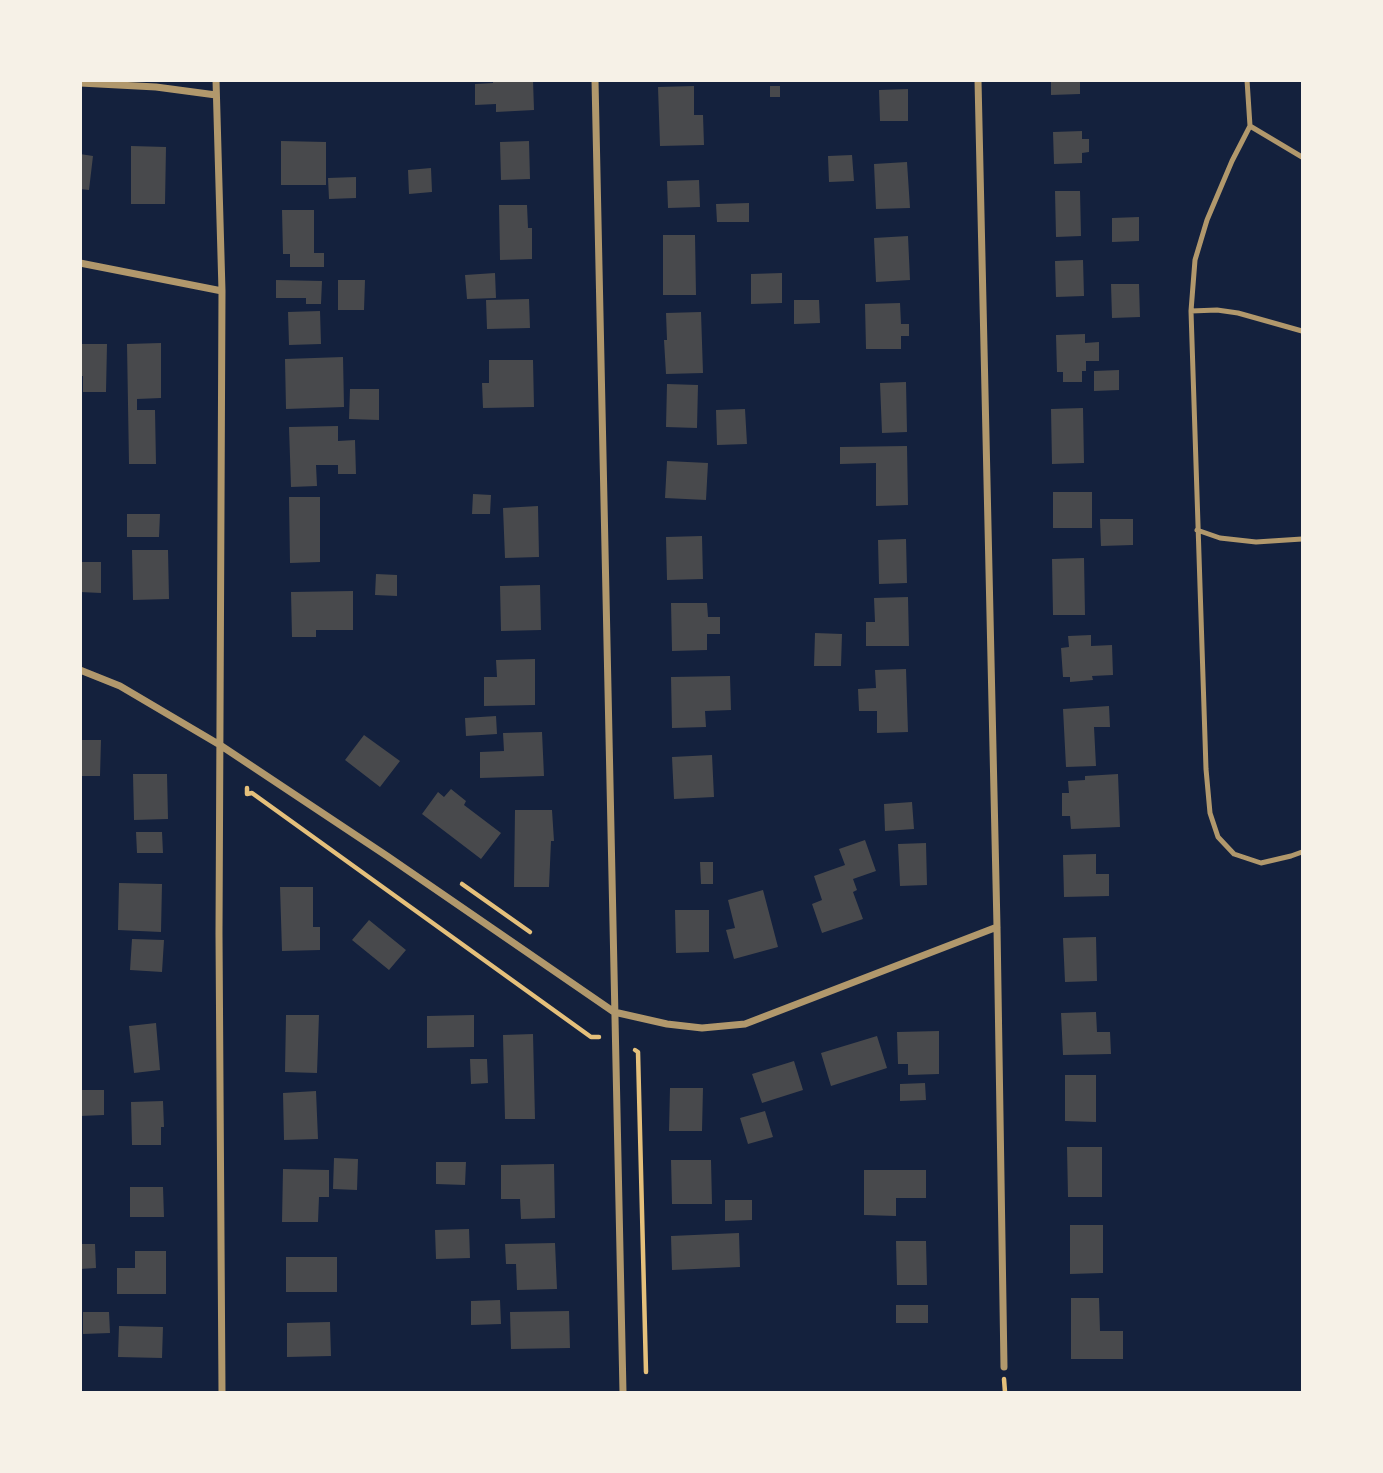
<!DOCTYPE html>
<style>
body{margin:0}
#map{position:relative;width:1383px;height:1473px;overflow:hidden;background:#14213d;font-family:Manrope,sans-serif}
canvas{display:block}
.frame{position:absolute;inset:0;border:82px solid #f6f1e7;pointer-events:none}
</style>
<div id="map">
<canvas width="1383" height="1473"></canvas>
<div class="frame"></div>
</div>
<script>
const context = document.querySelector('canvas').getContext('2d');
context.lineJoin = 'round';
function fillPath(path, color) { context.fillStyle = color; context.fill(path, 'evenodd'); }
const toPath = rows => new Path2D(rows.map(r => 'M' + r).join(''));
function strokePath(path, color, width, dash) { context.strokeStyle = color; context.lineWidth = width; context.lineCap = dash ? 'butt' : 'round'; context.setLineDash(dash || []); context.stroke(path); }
fillPath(toPath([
 [493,80,533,80,534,110,496,112,496,104,475,105,475,84,493,83],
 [1051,80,1080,80,1080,94,1051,95],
 [694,86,694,115,703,115,704,145,660,146,658,87],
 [770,86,780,86,780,97,770,97],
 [908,89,908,121,880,121,879,90],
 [1082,131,1082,139,1089,139,1089,152,1082,153,1082,163,1054,164,1053,132],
 [281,141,326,142,326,185,281,185],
 [529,141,530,179,501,180,500,142],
 [131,146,166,147,165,204,131,204],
 [80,154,93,156,89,190,80,189],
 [852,155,854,181,829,182,828,156],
 [907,162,910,208,876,209,874,164],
 [431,168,432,192,409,194,408,170],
 [356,177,356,198,329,199,328,178],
 [699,180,700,207,668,208,667,181],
 [1055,191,1080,191,1081,236,1056,237],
 [749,203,749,222,717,222,716,204],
 [499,205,527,205,528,228,532,228,532,259,500,260],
 [282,210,314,210,314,253,324,253,324,267,290,267,290,254,283,254],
 [1139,217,1139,241,1112,242,1112,218],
 [663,235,695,235,696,295,663,295],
 [908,236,910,280,876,282,874,238],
 [1083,260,1084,296,1056,297,1055,261],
 [495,273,496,298,467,299,465,275],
 [782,273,782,303,751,304,751,274],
 [276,280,322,281,321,304,306,304,306,298,276,298],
 [338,280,365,280,364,310,338,310],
 [1111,284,1139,284,1140,317,1112,318],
 [529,299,530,328,487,329,486,300],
 [794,300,819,300,820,323,794,324],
 [900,303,901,324,909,324,909,336,901,336,901,349,866,349,865,304],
 [320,311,321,344,289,345,288,312],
 [701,312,703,373,666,374,664,340,667,340,666,313],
 [1085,334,1085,343,1099,342,1099,361,1086,361,1086,371,1082,371,1082,382,1063,382,1063,372,1057,372,1056,335],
 [161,343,161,398,137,399,137,410,155,410,156,464,129,464,127,344],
 [80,344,107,344,106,392,83,392,83,376,80,376],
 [343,357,344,407,286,409,285,359],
 [489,360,533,360,534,407,483,408,482,383,489,383],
 [1119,370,1119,390,1094,391,1094,371],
 [906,382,907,432,882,433,880,383],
 [667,384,698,385,697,428,666,427],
 [350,389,379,389,379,420,349,419],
 [1083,408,1084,463,1052,464,1051,409],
 [745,409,747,444,717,445,716,410],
 [338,426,338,441,355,440,356,474,338,474,338,465,316,465,317,486,291,487,289,427],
 [907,446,908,505,876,506,876,463,840,464,840,447],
 [667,461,708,463,706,500,665,498],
 [1053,492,1092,492,1092,528,1053,528],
 [473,494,491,495,490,514,472,514],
 [289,497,320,497,320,562,290,563],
 [538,506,539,557,505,558,503,508],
 [127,514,160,514,159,537,127,537],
 [1100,519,1133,519,1133,545,1101,546],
 [702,536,703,579,667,580,666,537],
 [906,539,907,583,879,584,878,540],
 [132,550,168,550,169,599,133,600],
 [1084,558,1085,615,1053,615,1052,559],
 [80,562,101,562,101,593,80,592],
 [376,574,397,575,397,596,375,595],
 [540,585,541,630,501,631,500,586],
 [353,591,353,630,316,630,316,637,292,637,291,592],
 [908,597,909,646,866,646,866,622,875,622,874,598],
 [671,603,707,603,708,617,720,617,720,634,707,634,707,650,672,651],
 [815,633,842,634,841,666,814,666],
 [1091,635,1091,646,1112,645,1113,675,1092,676,1093,680,1070,682,1070,677,1063,677,1061,648,1069,647,1068,636],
 [535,659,535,705,484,706,484,677,497,677,496,660],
 [906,669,908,732,877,733,877,711,859,711,858,689,876,688,875,670],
 [730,676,731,710,705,711,706,727,672,728,671,677],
 [1109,706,1110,727,1094,727,1096,766,1066,767,1063,709],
 [496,716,497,734,466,736,465,718],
 [542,732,544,776,480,778,480,752,504,751,503,733],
 [364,735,400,761,380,787,345,760],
 [80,740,101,740,100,776,80,776],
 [712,755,714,797,674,799,672,757],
 [133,774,167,774,168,819,134,820],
 [1118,774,1120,827,1071,829,1070,816,1062,816,1062,793,1069,793,1068,781,1085,780,1085,776],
 [451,789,466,801,464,805,501,833,481,859,422,814,438,792,444,797],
 [912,802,914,829,885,831,884,804],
 [515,810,552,810,554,841,551,841,549,887,514,887],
 [136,832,162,832,163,853,137,853],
 [865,840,876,871,853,879,857,890,853,892,863,919,822,933,812,904,822,900,814,876,845,865,839,849],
 [926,843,927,885,900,886,898,844],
 [1096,854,1096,874,1109,874,1109,896,1064,897,1063,855],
 [700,862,713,862,713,884,701,884],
 [119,883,162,884,161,932,118,930],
 [280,887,313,887,313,927,320,927,320,950,282,951],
 [763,890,778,947,734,959,726,930,735,928,728,900],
 [675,910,709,910,709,952,676,953],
 [369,920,406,950,389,970,352,940],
 [1096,937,1097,981,1065,982,1063,938],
 [132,939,164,940,162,972,130,970],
 [1096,1012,1097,1032,1110,1032,1111,1054,1063,1055,1061,1013],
 [286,1015,319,1015,317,1073,285,1072],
 [474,1015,474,1047,427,1048,427,1016],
 [156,1023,160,1070,134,1073,129,1026],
 [939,1031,939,1074,908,1075,908,1064,898,1064,897,1032],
 [533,1034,535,1119,505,1119,503,1035],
 [877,1036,887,1068,831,1086,821,1053],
 [470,1059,487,1059,488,1083,471,1084],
 [794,1061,803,1090,762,1103,752,1074],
 [1065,1075,1096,1075,1096,1122,1065,1121],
 [925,1083,926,1100,900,1101,900,1084],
 [670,1088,703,1088,702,1131,669,1131],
 [80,1090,104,1090,104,1115,80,1116],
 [316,1091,318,1139,284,1140,283,1093],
 [163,1101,164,1127,161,1127,161,1145,132,1145,131,1102],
 [765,1111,773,1137,748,1144,740,1118],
 [1067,1147,1102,1147,1102,1197,1068,1197],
 [334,1158,358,1159,357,1190,333,1189],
 [671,1160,711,1160,712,1204,672,1204],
 [436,1162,466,1162,465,1185,436,1184],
 [554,1164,555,1218,521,1219,520,1199,501,1199,501,1165],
 [283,1169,329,1170,329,1197,319,1197,318,1222,282,1222],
 [864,1170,926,1170,926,1198,896,1198,896,1216,864,1215],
 [130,1187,163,1187,164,1217,130,1217],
 [725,1200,752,1200,752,1220,725,1221],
 [1070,1225,1103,1225,1103,1273,1070,1274],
 [469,1229,470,1258,436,1259,435,1230],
 [739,1233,740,1267,672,1270,671,1236],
 [896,1241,926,1241,927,1285,897,1285],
 [555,1243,557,1289,517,1290,516,1264,506,1264,505,1244],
 [80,1244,95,1244,96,1268,80,1269],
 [135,1251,166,1251,166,1294,117,1294,117,1268,135,1268],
 [286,1257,337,1257,337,1292,286,1292],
 [1071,1298,1099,1298,1100,1331,1123,1331,1123,1359,1071,1359],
 [500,1300,501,1324,471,1325,471,1301],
 [896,1305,928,1305,928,1323,896,1323],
 [569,1311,570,1348,511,1349,510,1312],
 [83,1312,109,1312,110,1333,83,1334],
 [330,1322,331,1356,287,1357,287,1323],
 [119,1326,163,1327,162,1358,118,1357]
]), '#48494c');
strokePath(toPath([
 [247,788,247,794,252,793,591,1037,599,1037],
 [462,884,530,932],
 [635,1050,638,1052,646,1372],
 [1004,1379,1005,1392]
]), '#e5c07b', 4.5);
strokePath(toPath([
 [1247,80,1250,126,1232,161,1207,220,1195,260,1191,311,1206,769,1210,813,1218,837,1234,854,1261,863,1291,856,1302,852],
 [1250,126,1302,157],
 [1191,311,1217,310,1238,313,1302,331],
 [1197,530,1220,538,1256,542,1302,539]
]), '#b1986c', 5);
strokePath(toPath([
 [216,80,222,291,219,933,222,1392],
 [595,80,623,1392],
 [978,80,997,927,1004,1367],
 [80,83,156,87,216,95],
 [80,263,222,291],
 [80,670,120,686,220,745,387,856,614,1012,667,1024,702,1028,745,1024,997,927]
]), '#b1986c', 7);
</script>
